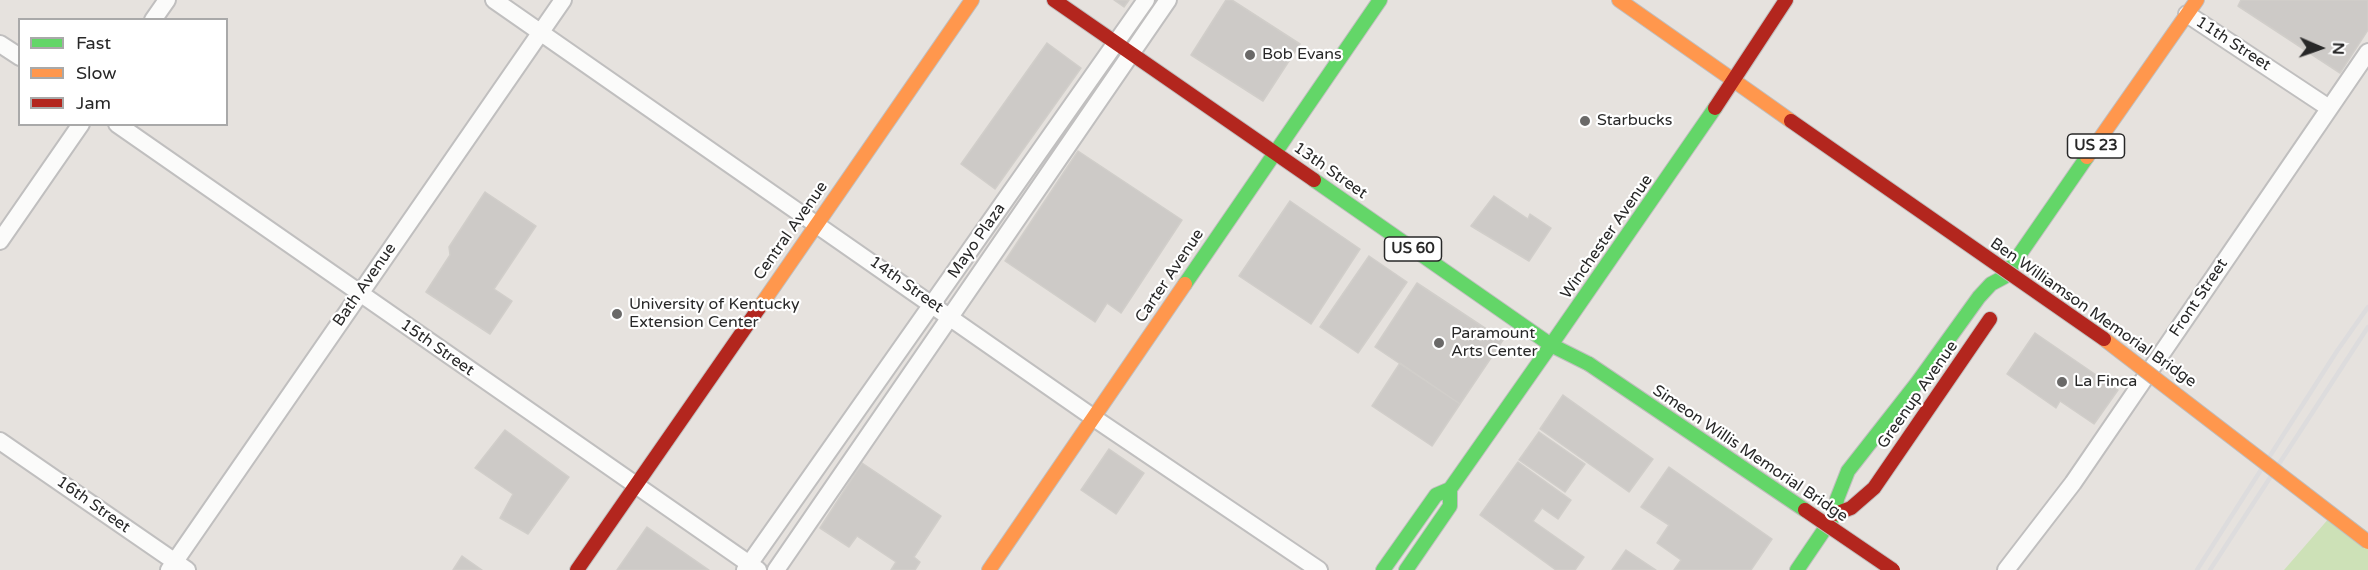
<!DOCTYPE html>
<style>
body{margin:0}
#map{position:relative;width:2368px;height:570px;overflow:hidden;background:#e6e2de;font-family:"Varela Round",sans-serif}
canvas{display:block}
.legend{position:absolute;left:18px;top:18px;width:210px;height:108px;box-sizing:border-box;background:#fff;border:2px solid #a9a9a9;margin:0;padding:8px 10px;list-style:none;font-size:18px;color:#282828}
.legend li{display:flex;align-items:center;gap:12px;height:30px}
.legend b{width:30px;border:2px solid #a9a9a9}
.north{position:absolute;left:2290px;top:18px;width:60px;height:60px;-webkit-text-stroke:4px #fff;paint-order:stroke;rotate:92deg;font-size:16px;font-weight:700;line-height:24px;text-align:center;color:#282828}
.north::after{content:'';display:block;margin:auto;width:21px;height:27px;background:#282828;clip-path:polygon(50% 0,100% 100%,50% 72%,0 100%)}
</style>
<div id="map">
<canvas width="2368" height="570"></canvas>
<ul class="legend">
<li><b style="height:8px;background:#63d668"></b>Fast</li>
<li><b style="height:8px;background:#ff974d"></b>Slow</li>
<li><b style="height:8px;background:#b3261e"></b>Jam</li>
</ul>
<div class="north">N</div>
</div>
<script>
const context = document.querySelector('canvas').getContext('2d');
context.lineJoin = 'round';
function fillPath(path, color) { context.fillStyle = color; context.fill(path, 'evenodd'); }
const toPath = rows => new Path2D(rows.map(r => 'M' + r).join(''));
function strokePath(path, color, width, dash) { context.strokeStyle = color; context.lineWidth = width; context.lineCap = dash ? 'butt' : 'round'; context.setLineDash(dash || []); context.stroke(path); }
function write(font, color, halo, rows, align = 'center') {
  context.font = font + ' "Varela Round",sans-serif'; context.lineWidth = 4.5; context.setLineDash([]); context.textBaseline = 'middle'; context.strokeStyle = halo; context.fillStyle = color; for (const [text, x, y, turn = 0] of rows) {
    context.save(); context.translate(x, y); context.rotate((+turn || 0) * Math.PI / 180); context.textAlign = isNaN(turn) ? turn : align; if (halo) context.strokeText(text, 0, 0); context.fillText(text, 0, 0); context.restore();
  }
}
fillPath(toPath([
 [2337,509,2368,532,2368,570,2284,570]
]), '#cde1b7');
const building = toPath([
 [1114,0,1129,0,1124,7,1114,0],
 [1226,0,1232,0,1300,44,1263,101,1191,55,1226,0],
 [2241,0,2368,0,2368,30,2340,73,2238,6,2241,0],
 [1047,43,1081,68,995,189,961,164,1047,43],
 [1078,151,1182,220,1121,313,1107,303,1095,322,1005,261,1078,151],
 [485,192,536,226,494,289,512,301,490,334,426,292,450,255,449,247,485,192],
 [1494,196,1528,219,1530,214,1551,228,1529,261,1471,226,1494,196],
 [1290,201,1360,249,1311,324,1239,276,1290,201],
 [1369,256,1407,282,1358,353,1320,327,1369,256],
 [1417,283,1503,340,1460,404,1375,347,1417,283],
 [2035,333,2118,390,2094,424,2060,401,2056,408,2007,374,2035,333],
 [1400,363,1460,404,1432,446,1372,406,1400,363],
 [1563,395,1653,459,1629,492,1540,429,1563,395],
 [505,430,569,477,528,534,500,518,513,494,475,468,505,430],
 [1539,432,1585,464,1565,492,1519,460,1539,432],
 [1109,449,1144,473,1116,514,1081,490,1109,449],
 [1518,462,1571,500,1558,519,1542,508,1533,521,1584,557,1575,570,1556,570,1480,515,1518,462],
 [862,463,941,516,914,557,920,562,915,570,891,570,896,562,857,536,849,547,820,528,862,463],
 [1669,467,1772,539,1751,570,1674,570,1681,560,1657,543,1669,525,1641,507,1669,467],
 [647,527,709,570,617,570,647,527],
 [1626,550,1656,570,1612,570,1626,550],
 [462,556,482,570,453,570,462,556]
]);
fillPath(building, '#cdcac7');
strokePath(building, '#d1ceca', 1.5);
const street = toPath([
 [494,0,1094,418,1319,570],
 [2187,14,2329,108],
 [153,20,167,0],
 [0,44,20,57],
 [117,124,758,570],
 [0,241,81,124],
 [0,441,187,570],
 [169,570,563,0],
 [745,570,1146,0],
 [776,570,1168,0],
 [2006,570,2073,483,2368,52]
]);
const fast = toPath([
 [1314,180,1551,345],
 [1185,284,1380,0],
 [1589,364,1551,345,1715,108],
 [1383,570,1436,495,1450,489],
 [1406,570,1450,506,1450,489,1551,345],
 [1797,570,1835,514,1837,499,1848,471,1917,383,1979,297,1991,284,2004,277,2087,157]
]);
const slow = toPath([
 [1619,0,1733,80],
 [1733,80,1791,121],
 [2087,157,2197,0],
 [759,308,972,0],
 [989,570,1185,284]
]);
const jam = toPath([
 [1054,0,1314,180],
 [1715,108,1786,0],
 [1835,514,1851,508,1874,488,1990,319],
 [577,570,759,308]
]);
strokePath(street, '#c0bfbf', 20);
strokePath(fast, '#c0bfbf', 16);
strokePath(slow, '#c0bfbf', 16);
strokePath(jam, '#c0bfbf', 16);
strokePath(street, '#fbfbfa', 16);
strokePath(fast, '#63d668', 14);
strokePath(slow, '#ff974d', 14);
strokePath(jam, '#b3261e', 14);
strokePath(toPath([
 [2197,570,2337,351,2368,307],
 [2210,570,2368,327]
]), '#dddcdd', 4.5);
const fastBridge = toPath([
 [1589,364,1805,510]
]);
const slowBridge = toPath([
 [2104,339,2368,542]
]);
const jamBridge = toPath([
 [1791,121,2104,339],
 [1805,510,1893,570]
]);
strokePath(fastBridge, '#bfbdbc', 16, []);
strokePath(slowBridge, '#bfbdbc', 16, []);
strokePath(jamBridge, '#bfbdbc', 16, []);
strokePath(fastBridge, '#63d668', 14);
strokePath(slowBridge, '#ff974d', 14);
strokePath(jamBridge, '#b3261e', 14);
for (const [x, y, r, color] of [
 [1250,55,6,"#6a6968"],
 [1585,121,6,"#6a6968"],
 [617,314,6,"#6a6968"],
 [1439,343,6,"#6a6968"],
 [2062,382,6,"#6a6968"]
]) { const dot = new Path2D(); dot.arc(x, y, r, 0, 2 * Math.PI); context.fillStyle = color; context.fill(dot); strokePath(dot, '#fff', 2); }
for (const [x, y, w] of [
 [2096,146,57],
 [1413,249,57]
]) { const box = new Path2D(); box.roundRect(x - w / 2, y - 12, w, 24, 4.5); context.fillStyle = '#fff'; context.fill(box); strokePath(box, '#282828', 1.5); }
write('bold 15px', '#282828', null, [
 ["US 23",2096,146],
 ["US 60",1413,249]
]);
write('16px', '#282828', '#fff', [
 ["11th Street",2233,44,33],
 ["13th Street",1330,171,35],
 ["Central Avenue",791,231,-55],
 ["Winchester Avenue",1607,237,-55],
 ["Mayo Plaza",977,241,-55],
 ["Carter Avenue",1170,276,-56],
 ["Bath Avenue",365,285,-55],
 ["14th Street",906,285,35],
 ["Front Street",2199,298,-56],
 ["Ben Williamson Memorial Bridge",2093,313,35],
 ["15th Street",437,348,35],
 ["Greenup Avenue",1918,395,-55],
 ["Simeon Willis Memorial Bridge",1750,454,34],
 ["16th Street",93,505,35]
]);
write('16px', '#282828', '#fff', [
 ["Bob Evans",1262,55],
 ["Starbucks",1597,121],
 ["University of Kentucky",629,305],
 ["Extension Center",629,323],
 ["Paramount",1451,334],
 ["Arts Center",1451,352],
 ["La Finca",2074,382]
], 'left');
</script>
